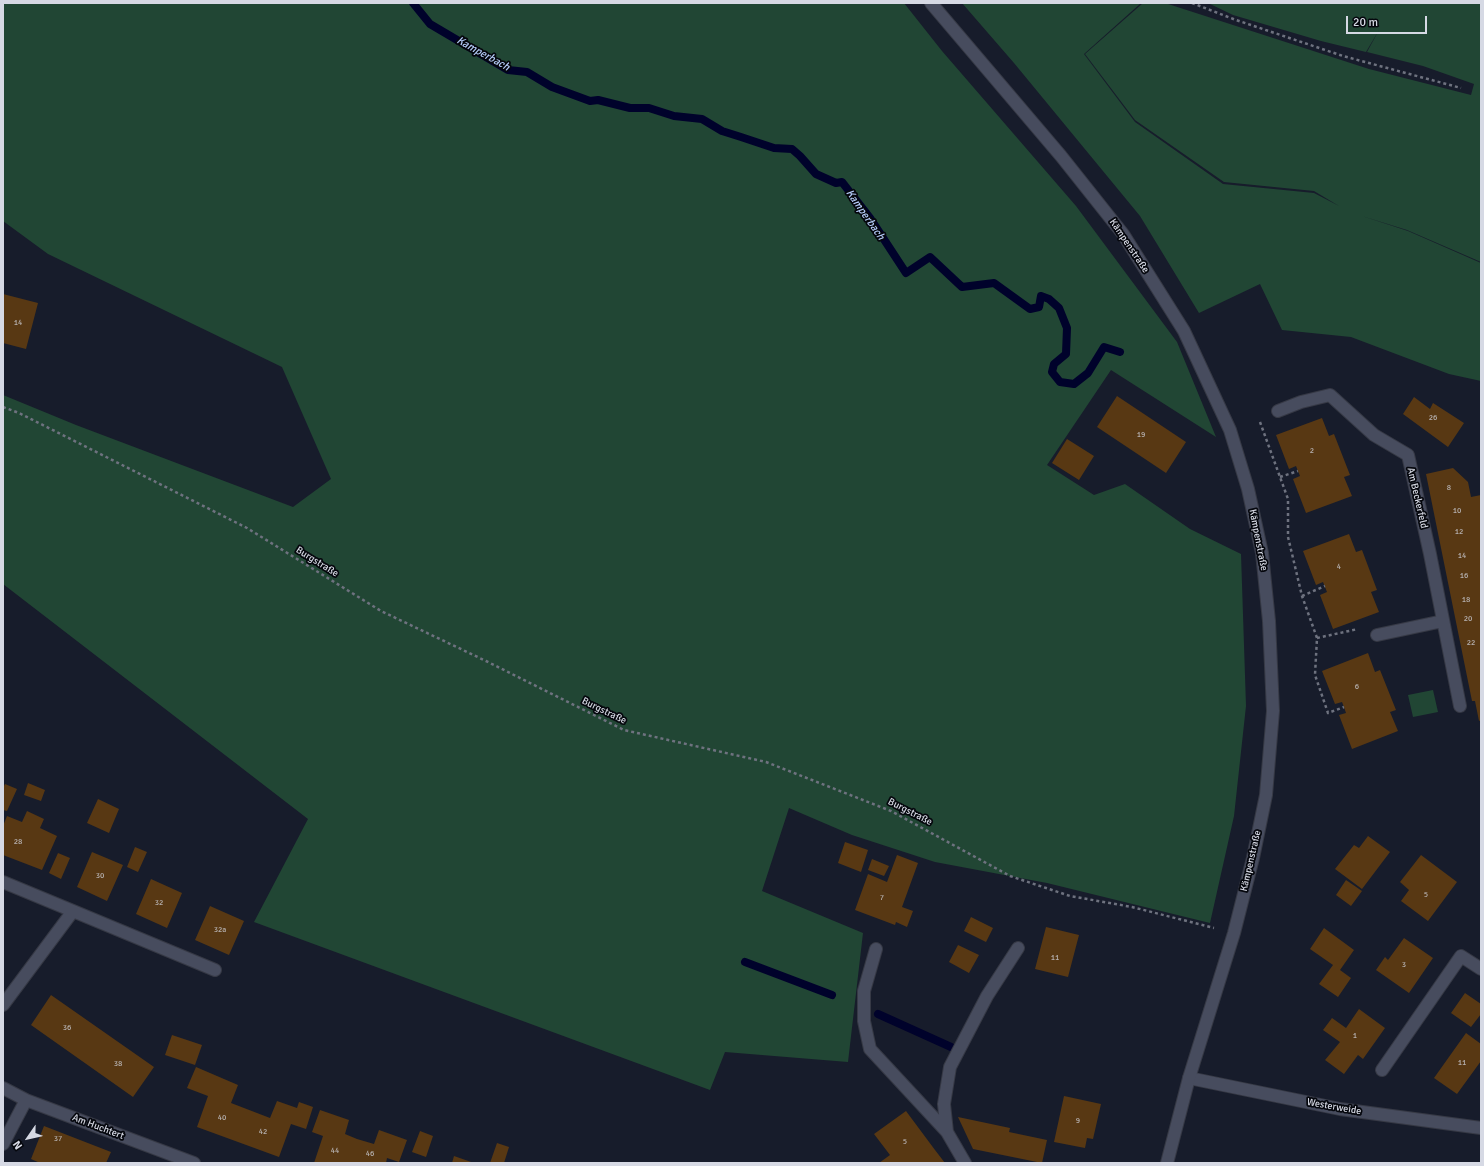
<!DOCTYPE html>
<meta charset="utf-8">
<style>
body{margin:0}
#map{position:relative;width:1484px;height:1166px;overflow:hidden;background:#171c2b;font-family:Signika,sans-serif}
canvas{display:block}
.frame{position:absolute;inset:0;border:4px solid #d6d9e4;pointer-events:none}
.north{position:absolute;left:8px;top:1118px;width:40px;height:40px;-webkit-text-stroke:3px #05070d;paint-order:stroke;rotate:236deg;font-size:11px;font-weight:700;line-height:16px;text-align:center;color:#d6d9e4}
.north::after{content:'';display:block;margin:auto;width:14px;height:18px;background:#d6d9e4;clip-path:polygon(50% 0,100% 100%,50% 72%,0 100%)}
.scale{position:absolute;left:1346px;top:16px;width:81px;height:18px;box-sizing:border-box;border:2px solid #d6d9e4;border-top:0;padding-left:5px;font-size:12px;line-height:14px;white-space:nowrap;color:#d6d9e4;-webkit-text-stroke:3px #05070d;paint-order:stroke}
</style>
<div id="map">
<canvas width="1484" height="1166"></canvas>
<div class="frame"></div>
<div class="north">N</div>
<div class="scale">20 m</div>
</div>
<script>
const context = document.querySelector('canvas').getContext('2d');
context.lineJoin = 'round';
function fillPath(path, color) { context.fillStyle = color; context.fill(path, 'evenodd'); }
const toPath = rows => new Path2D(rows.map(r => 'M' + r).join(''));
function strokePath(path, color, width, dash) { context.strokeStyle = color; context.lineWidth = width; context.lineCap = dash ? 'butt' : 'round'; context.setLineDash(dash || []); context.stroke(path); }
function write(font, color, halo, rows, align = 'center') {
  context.font = font + ' Signika,sans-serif'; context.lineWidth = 3.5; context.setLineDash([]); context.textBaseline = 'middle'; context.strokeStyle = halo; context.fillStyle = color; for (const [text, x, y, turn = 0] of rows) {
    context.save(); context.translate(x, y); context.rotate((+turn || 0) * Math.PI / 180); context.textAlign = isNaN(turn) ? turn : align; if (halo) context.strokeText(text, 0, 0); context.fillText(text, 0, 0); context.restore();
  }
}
fillPath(toPath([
 [3,3,904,3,942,51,1076,206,1177,342,1216,437,1111,370,1047,465,1094,495,1125,484,1190,529,1241,554,1246,706,1234,816,1210,923,1047,883,935,862,852,835,789,808,762,891,863,933,848,1062,725,1052,710,1090,254,922,308,819,3,584,3,395,76,425,293,507,331,479,282,367,48,254,3,221],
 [962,3,1141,3,1084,54,1135,122,1223,184,1314,193,1339,206,1314,191,1224,182,1135,120,1085,54,1143,3,1165,3,1369,69,1471,95,1474,84,1423,66,1367,52,1379,30,1387,23,1379,30,1366,52,1321,41,1233,15,1208,3,1481,3,1481,262,1407,230,1362,216,1408,231,1481,263,1481,381,1449,374,1351,337,1282,330,1260,284,1199,313,1140,216,1014,63],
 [1433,690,1438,712,1413,717,1408,695]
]), '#214634');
strokePath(toPath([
 [413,3,430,24,508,70,527,72,552,87,590,101,598,100,630,108,649,108,674,116,702,119,722,131,741,137,774,148,792,149,800,156,816,174,836,183,842,182,870,218,906,273,930,257,962,287,994,283,1030,309,1039,307,1041,296,1049,299,1059,308,1067,328,1066,354,1054,364,1052,372,1060,382,1074,384,1088,373,1104,347,1120,352],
 [745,962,832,995],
 [878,1014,951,1047]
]), '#00022b', 8);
fillPath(toPath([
 [3,294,38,303,26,349,3,343],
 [1117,396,1186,442,1166,473,1097,427],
 [1414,397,1430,409,1433,403,1464,423,1448,447,1403,414],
 [1322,418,1329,436,1334,434,1350,475,1344,477,1352,496,1306,513,1293,479,1300,476,1296,466,1289,469,1276,435],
 [1067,439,1094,456,1079,480,1052,463],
 [1453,468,1468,482,1471,497,1481,495,1481,720,1479,721,1475,701,1472,701,1426,474],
 [1349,534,1356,552,1362,550,1377,590,1371,592,1379,612,1333,629,1320,595,1327,592,1323,582,1316,585,1303,551],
 [1368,653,1375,672,1380,670,1396,710,1390,712,1398,731,1352,749,1339,715,1346,713,1344,707,1342,702,1335,704,1322,671],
 [28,783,45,790,41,801,24,795],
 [5,784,17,789,7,811,3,810,3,788],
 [98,799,119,809,109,833,87,823],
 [27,811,44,819,40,828,57,836,42,870,3,855,3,826,7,816,22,822],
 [1368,836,1390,852,1362,889,1335,869,1354,845,1359,848],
 [845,842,868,850,861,872,838,863],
 [135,847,147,852,138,872,127,867],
 [92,852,123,865,107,901,77,887],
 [58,853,70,858,61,879,49,873],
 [897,855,918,863,902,907,913,911,907,927,896,922,895,925,855,910,868,874,887,882],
 [1421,855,1457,882,1428,921,1401,901,1409,890,1400,882],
 [872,859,889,866,884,876,868,870],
 [151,879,182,893,167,928,136,914],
 [1346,880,1362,891,1351,906,1336,895],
 [210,906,244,921,229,955,195,940],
 [971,917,993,928,986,942,964,931],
 [1046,927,1079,935,1068,977,1035,969],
 [1324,928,1354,950,1340,970,1351,978,1338,997,1319,984,1333,965,1310,949],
 [1404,938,1433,958,1409,993,1376,970,1385,957,1388,960],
 [958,945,979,955,969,973,949,962],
 [1465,993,1481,1004,1481,1014,1471,1027,1451,1013],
 [51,995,154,1067,133,1097,31,1025],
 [1359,1009,1385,1028,1363,1059,1358,1055,1344,1074,1325,1060,1340,1042,1323,1030,1332,1018,1346,1028],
 [1466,1033,1481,1044,1481,1061,1457,1094,1434,1078],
 [172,1035,202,1045,195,1065,165,1055],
 [196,1067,238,1085,231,1103,270,1118,277,1101,297,1108,299,1102,313,1107,306,1129,291,1124,279,1157,197,1127,208,1096,187,1088],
 [1064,1096,1101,1104,1093,1139,1087,1138,1085,1148,1054,1142],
 [320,1110,349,1120,345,1134,357,1139,374,1144,379,1130,407,1140,399,1162,387,1158,386,1163,314,1163,323,1136,312,1132],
 [906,1111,935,1150,945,1163,879,1163,890,1155,874,1134],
 [958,1117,1010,1128,1009,1132,1047,1140,1042,1163,973,1149],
 [44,1126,111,1152,106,1163,40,1163,31,1159],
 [420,1131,433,1136,426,1157,412,1152],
 [497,1143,509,1147,504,1163,490,1163],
 [454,1156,474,1163,452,1163]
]), '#583813');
const lane = toPath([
 [876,949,864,991,864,1021,870,1049,947,1132,965,1163],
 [947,1132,944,1104,950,1067,987,996,1018,948]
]);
const street = toPath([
 [1278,411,1301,402,1330,395,1374,435,1408,455,1430,554,1460,706],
 [1377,635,1443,621],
 [3,882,73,911,3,1005],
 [73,911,215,970],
 [1382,1070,1461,956,1481,969],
 [1189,1078,1340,1109,1481,1128],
 [3,1088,26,1100,194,1163],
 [3,1144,26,1100]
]);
const secondary = toPath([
 [931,3,1061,156,1123,234,1184,331,1230,430,1248,489,1262,553,1269,621,1273,711,1266,795,1253,858,1234,933,1189,1078,1167,1163]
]);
strokePath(lane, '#363945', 14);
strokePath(street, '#363945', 14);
strokePath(secondary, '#363945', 14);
strokePath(toPath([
 [1192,3,1236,20,1343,56,1461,88],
 [3,407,19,413,247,528,381,611,486,661,624,730,766,762,891,811,1010,876,1070,896,1132,907,1214,928],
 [1260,422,1288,499,1288,537,1302,596,1317,638,1315,675,1328,713,1344,707],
 [1280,477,1298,471],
 [1302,596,1325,586],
 [1317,638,1358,629]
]), '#6e727f', 2.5, [3, 3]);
strokePath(lane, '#474c5e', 12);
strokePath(street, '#474c5e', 12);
strokePath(secondary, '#474c5e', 12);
write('8px', '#b6b1b0', null, [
 ["14",18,323],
 ["26",1433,418],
 ["19",1141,435],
 ["2",1312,451],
 ["8",1449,488],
 ["10",1457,511],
 ["12",1459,532],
 ["14",1462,556],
 ["4",1339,567],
 ["16",1464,576],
 ["18",1466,600],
 ["20",1468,619],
 ["22",1471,643],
 ["6",1357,687],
 ["28",18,842],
 ["30",100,876],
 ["5",1426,895],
 ["7",882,898],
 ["32",159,903],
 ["32a",220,930],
 ["11",1055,958],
 ["3",1404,965],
 ["36",67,1028],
 ["1",1355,1036],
 ["11",1462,1063],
 ["38",118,1064],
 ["40",222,1118],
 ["9",1078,1121],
 ["42",263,1132],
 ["37",58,1139],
 ["5",905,1142],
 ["44",335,1151],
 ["46",370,1154]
]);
write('10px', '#d6d9e4', '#05070d', [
 ["Kämpenstraße",1129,246,56],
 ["Am Beckerfeld",1417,498,77],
 ["Kämpenstraße",1258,540,79],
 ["Burgstraße",317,562,32],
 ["Burgstraße",604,711,26],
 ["Burgstraße",910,812,27],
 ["Kämpenstraße",1251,861,-77],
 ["Westerweide",1334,1107,10],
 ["Am Huchtert",98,1127,21]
]);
write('italic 11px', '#b5ccf9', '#05070d', [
 ["Kamperbach",483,54,29],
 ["Kamperbach",865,215,55]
]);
</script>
